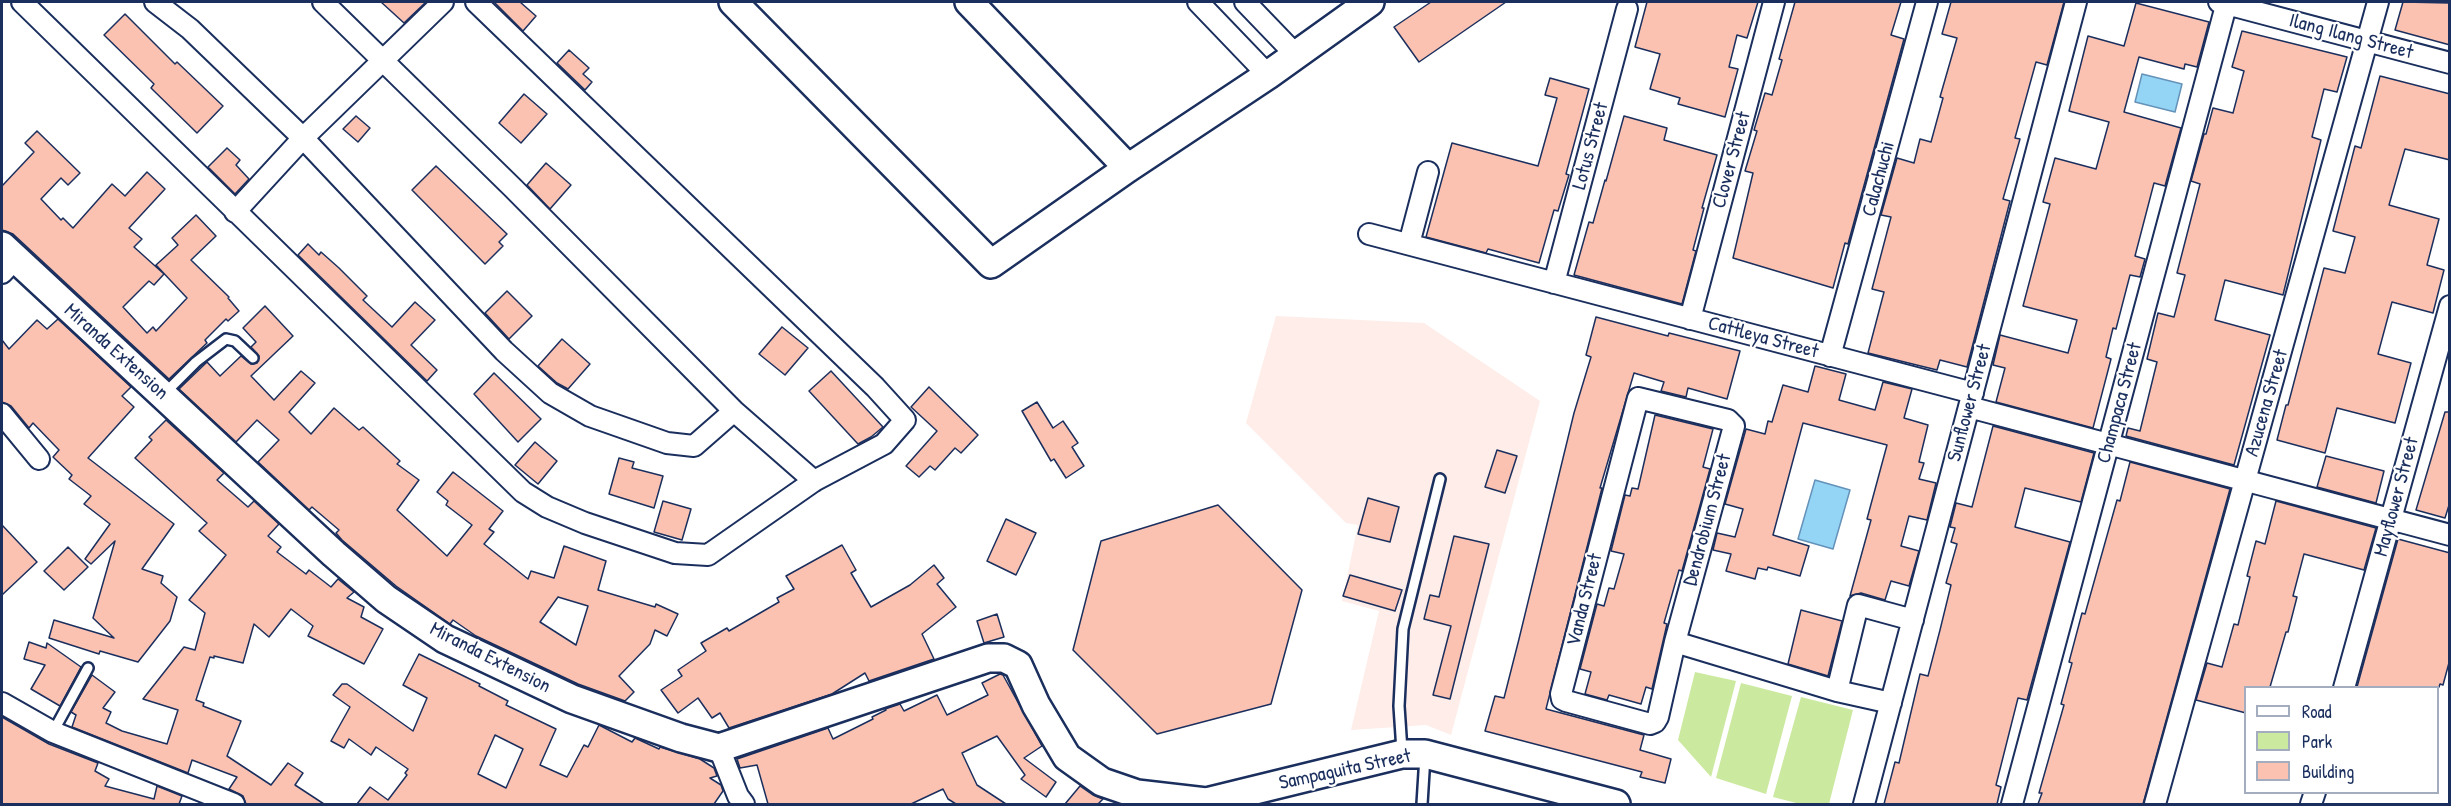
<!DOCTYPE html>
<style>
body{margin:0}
#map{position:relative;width:2451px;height:806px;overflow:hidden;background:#fff;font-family:"Patrick Hand",sans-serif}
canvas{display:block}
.frame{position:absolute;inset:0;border:3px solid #1b2f5e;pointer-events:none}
.legend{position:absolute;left:2244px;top:686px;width:195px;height:108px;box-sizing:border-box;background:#fff;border:2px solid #a4acbf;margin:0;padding:8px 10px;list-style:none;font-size:18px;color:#1b2f5e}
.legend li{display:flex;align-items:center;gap:12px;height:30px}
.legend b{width:30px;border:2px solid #a4acbf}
</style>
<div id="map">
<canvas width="2451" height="806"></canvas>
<div class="frame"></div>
<ul class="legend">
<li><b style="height:8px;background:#fff"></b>Road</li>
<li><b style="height:16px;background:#cce9a0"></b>Park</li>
<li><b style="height:16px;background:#fbc2b1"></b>Building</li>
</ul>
</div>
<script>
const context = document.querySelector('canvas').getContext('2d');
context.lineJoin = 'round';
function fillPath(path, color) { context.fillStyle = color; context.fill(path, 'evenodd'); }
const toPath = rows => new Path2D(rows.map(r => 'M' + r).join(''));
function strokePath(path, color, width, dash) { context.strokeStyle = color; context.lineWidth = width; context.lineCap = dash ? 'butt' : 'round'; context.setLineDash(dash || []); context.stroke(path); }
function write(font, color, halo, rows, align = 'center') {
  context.font = font + ' "Patrick Hand",sans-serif'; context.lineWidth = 4.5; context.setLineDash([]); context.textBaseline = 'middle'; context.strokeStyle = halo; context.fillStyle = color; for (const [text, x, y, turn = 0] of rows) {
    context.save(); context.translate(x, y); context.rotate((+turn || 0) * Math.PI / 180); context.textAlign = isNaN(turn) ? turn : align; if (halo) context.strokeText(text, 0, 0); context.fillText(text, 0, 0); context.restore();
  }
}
fillPath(toPath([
 [1276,316,1424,323,1540,401,1451,735,1426,725,1351,730,1379,611,1342,601,1358,525,1346,523,1246,423]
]), '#feede8');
fillPath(toPath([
 [1695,672,1736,681,1711,777,1678,740],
 [1741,683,1792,696,1766,794,1716,778],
 [1801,697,1853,710,1829,804,1800,804,1773,797]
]), '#cce9a0');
const water = toPath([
 [2142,74,2182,84,2175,112,2135,102,2142,74],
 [1815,480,1850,490,1833,549,1798,539,1815,480]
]);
fillPath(water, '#94d4f5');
strokePath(water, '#6492b9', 1.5);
const building = toPath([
 [381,2,426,2,404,23,381,2],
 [496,2,520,2,536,16,523,31,495,3,496,2],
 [1431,2,1506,2,1419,62,1394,27,1431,2],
 [1647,2,1758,2,1747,38,1737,35,1729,67,1738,69,1725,117,1678,104,1680,98,1650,89,1660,54,1635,47,1647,2],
 [1795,2,1901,2,1891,35,1904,39,1848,244,1845,243,1833,288,1733,258,1753,173,1745,171,1757,131,1754,130,1765,93,1772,95,1782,60,1779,59,1795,2],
 [1951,2,2064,2,2047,65,2036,62,2015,138,2020,139,2003,199,2010,201,1967,367,1940,360,1937,370,1868,353,1884,292,1872,289,1891,217,1881,215,1897,158,1914,163,1920,139,1931,142,1943,98,1940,97,1957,38,1942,34,1951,2],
 [2403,2,2450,3,2450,45,2395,30,2403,2],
 [2136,3,2209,22,2197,67,2185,64,2184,69,2139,57,2124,112,2181,128,2165,186,2154,183,2135,256,2145,259,2140,277,2130,275,2116,329,2113,328,2106,357,2111,359,2093,428,1996,402,2005,368,1993,365,2000,335,2068,353,2077,320,2023,306,2050,204,2043,202,2055,158,2096,169,2109,122,2069,111,2088,36,2124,46,2136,3],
 [125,14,175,64,177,62,223,106,197,133,151,88,154,84,104,35,125,14],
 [2242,31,2347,57,2337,92,2324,89,2312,137,2321,140,2283,295,2225,280,2215,320,2270,335,2234,465,2126,436,2128,428,2140,431,2157,362,2147,359,2158,313,2174,317,2185,275,2177,273,2200,184,2191,181,2204,134,2206,134,2213,108,2233,113,2244,71,2232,67,2242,31],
 [569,50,589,68,583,74,592,82,585,90,557,63,569,50],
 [2380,76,2450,94,2450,160,2405,149,2389,205,2439,219,2427,265,2444,270,2433,313,2392,302,2378,354,2411,363,2395,423,2337,408,2325,453,2277,440,2286,405,2288,405,2324,268,2345,273,2355,237,2333,231,2355,146,2361,148,2380,76],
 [1550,78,1589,89,1566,174,1569,175,1558,211,1554,210,1539,263,1488,249,1486,253,1426,237,1452,143,1538,166,1557,98,1545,95,1550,78],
 [524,94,547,114,521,143,499,123,524,94],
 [356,116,370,128,358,142,343,129,356,116],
 [1624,116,1667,128,1664,140,1717,155,1702,208,1704,208,1693,250,1696,251,1682,304,1574,275,1589,222,1593,223,1605,180,1606,181,1624,116],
 [37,131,80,173,68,185,61,178,41,199,61,220,63,218,73,228,112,184,125,196,147,172,165,189,129,228,142,239,134,247,164,274,154,285,149,281,123,307,147,333,153,327,156,331,187,298,156,265,178,245,172,238,196,215,216,236,191,260,229,297,228,298,239,311,228,321,226,319,205,340,207,343,169,379,13,234,2,230,2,186,34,152,25,143,37,131],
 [227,148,240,160,236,165,249,179,235,194,208,167,227,148],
 [546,163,571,185,550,209,527,185,546,163],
 [436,166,507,234,499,242,503,246,485,264,412,190,436,166],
 [308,244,319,255,321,252,339,268,367,296,363,300,392,327,415,302,435,320,411,345,437,370,427,381,298,255,308,244],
 [507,291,532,316,509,339,485,313,507,291],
 [265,306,293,336,251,376,274,400,301,371,315,383,289,412,311,434,334,408,359,430,363,427,400,461,397,464,419,480,397,510,447,556,472,525,446,505,448,501,437,492,453,472,503,511,489,529,494,532,484,544,528,579,531,571,554,578,564,546,606,561,598,590,655,607,656,604,678,614,667,636,655,630,650,644,619,676,634,692,625,701,578,684,476,636,453,620,450,624,396,586,342,540,336,533,339,530,312,507,309,510,258,462,279,440,257,420,236,442,179,389,207,362,220,376,241,356,251,364,257,363,259,356,251,347,256,342,243,328,265,306],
 [558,597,588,606,576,645,540,622,558,597],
 [1596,317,1668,336,1669,333,1740,351,1727,399,1688,388,1686,397,1661,391,1664,382,1634,373,1600,488,1602,488,1546,709,1644,735,1640,750,1671,759,1665,783,1640,777,1642,772,1485,731,1495,696,1504,698,1519,639,1574,413,1591,357,1586,355,1596,317],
 [58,319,131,387,122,396,134,407,88,458,174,524,142,569,163,576,161,583,177,597,170,621,138,662,100,651,99,654,49,638,54,620,114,638,93,618,115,541,91,564,85,559,110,524,84,504,91,496,69,479,72,475,53,457,59,450,33,423,29,428,11,406,2,402,2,340,9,349,37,320,47,329,58,319],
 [782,327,808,348,785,375,759,354,782,327],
 [562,339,590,364,568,389,557,383,538,366,562,339],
 [1815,366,1846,374,1839,400,1875,410,1883,382,1912,389,1904,418,1928,425,1919,462,1924,463,1919,479,1936,483,1927,520,1909,516,1901,546,1919,551,1909,586,1891,581,1885,600,1861,593,1850,596,1871,520,1867,519,1887,445,1803,423,1773,535,1809,546,1800,576,1768,567,1767,570,1758,568,1755,579,1726,571,1731,554,1713,550,1717,533,1735,537,1743,509,1725,504,1746,429,1765,434,1768,421,1772,422,1783,385,1808,392,1815,366],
 [831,371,883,427,871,437,858,444,809,391,831,371],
 [494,373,541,419,518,442,474,394,494,373],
 [929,387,978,435,961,453,955,448,935,470,930,466,919,477,906,466,937,431,911,407,929,387],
 [1037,402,1053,428,1063,421,1078,443,1072,447,1084,466,1066,478,1054,459,1051,461,1022,411,1037,402],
 [2445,412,2450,412,2450,502,2445,518,2416,510,2445,412],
 [1655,415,1713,429,1703,467,1710,469,1682,571,1679,570,1664,623,1667,624,1652,689,1646,687,1641,704,1609,695,1607,700,1585,694,1591,672,1580,669,1597,604,1604,606,1609,588,1614,589,1624,554,1611,551,1625,495,1630,496,1632,488,1638,489,1655,415],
 [166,420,224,473,217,480,248,507,254,501,279,524,268,536,281,547,277,552,306,574,309,570,331,587,338,579,354,592,347,598,364,607,361,617,383,629,364,664,308,636,313,626,291,609,269,637,254,624,243,663,214,656,214,658,210,657,196,700,204,703,203,706,241,721,227,756,271,785,288,763,303,773,295,785,324,804,246,804,243,796,229,789,237,777,192,760,188,773,72,727,76,715,71,712,92,675,115,692,103,708,111,712,106,723,122,731,167,744,178,710,143,699,184,647,195,650,205,613,189,600,226,555,199,531,207,523,135,458,152,440,149,437,166,420],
 [1993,426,2094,453,2081,502,2025,488,2015,527,2070,542,2027,700,2018,698,1996,785,2001,787,1997,804,1884,804,1895,762,1899,763,1920,674,1928,676,1940,630,1951,585,1946,583,1957,544,1951,542,1955,528,1950,527,1956,503,1972,507,1993,426],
 [535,442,557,461,538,484,515,465,535,442],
 [1497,450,1517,456,1505,493,1485,487,1497,450],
 [2326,456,2384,471,2376,503,2317,487,2326,456],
 [619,458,634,462,632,468,663,476,654,508,609,494,619,458],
 [2130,462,2230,489,2143,804,2038,804,2042,793,2039,793,2064,705,2061,704,2072,663,2069,662,2082,613,2085,614,2117,500,2120,501,2130,462],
 [1368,498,1399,507,1390,542,1358,534,1368,498],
 [663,501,691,509,682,540,654,532,663,501],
 [2276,501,2376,528,2364,570,2304,554,2293,596,2297,597,2288,632,2286,632,2270,687,2246,687,2246,713,2196,700,2207,663,2222,667,2234,624,2238,625,2250,577,2247,576,2256,541,2265,544,2276,501],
 [1218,505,1302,590,1271,704,1157,734,1073,650,1101,541,1218,505],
 [1006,519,1036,533,1016,575,987,561,1006,519],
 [2,525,37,562,2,595,2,525],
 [1454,536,1489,544,1450,699,1433,695,1451,626,1424,619,1430,595,1439,597,1454,536],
 [2398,539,2450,553,2450,659,2443,685,2440,684,2439,687,2357,687,2398,539],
 [842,545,856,570,851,573,871,607,910,585,934,565,944,578,937,584,956,607,922,634,934,659,869,681,865,673,832,694,729,728,720,713,712,718,698,698,678,713,661,690,682,676,678,670,706,651,701,643,727,628,729,631,779,602,777,598,794,589,786,576,842,545],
 [68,547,88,567,64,590,44,571,68,547],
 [1350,575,1402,590,1395,611,1343,596,1350,575],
 [1801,610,1842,621,1828,676,1788,664,1801,610],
 [997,614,1004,637,984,643,977,621,997,614],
 [29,642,46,648,47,643,81,667,60,706,31,689,45,665,24,659,29,642],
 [419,654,480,684,479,686,508,701,506,705,556,729,540,765,567,777,584,745,588,747,599,725,632,742,635,738,659,749,660,747,700,759,714,768,717,776,710,778,721,785,723,791,714,804,357,804,370,787,388,800,407,775,405,773,408,769,376,747,371,755,349,739,344,748,331,741,350,707,333,695,342,684,347,684,413,731,427,698,403,685,419,654],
 [495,735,523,749,506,788,478,774,495,735],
 [1000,674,1003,675,1042,746,1024,758,1056,782,1046,797,1021,779,1025,775,997,736,962,753,977,785,1006,804,956,804,948,799,943,789,911,804,768,804,757,765,740,768,737,759,828,728,833,739,873,719,872,717,886,710,885,709,900,704,904,711,937,695,947,715,988,695,982,683,1000,674],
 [2,717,49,744,98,763,95,771,109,779,105,786,154,799,157,786,182,796,179,804,2,804,2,717],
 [1080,786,1093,795,1103,799,1098,804,1065,804,1080,786]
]);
fillPath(building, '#fbc2b1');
strokePath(building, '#1b2f5e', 1.5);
const lane = toPath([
 [164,394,196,362,226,339,235,341,253,358],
 [53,732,88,668],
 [1402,751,1399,706,1403,629,1440,479],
 [1422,804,1425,756]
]);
const street = toPath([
 [22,2,523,492,547,507,585,523,675,553,708,555,814,481,884,444,905,420,875,387,476,2],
 [155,2,190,29,303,138,504,351,550,393,590,416,667,443,694,446,734,411],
 [323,2,513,188,734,411,814,481],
 [1198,2,1268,75],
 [1245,2,1295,54],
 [2219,2,2450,63],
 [235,212,303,138,443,2],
 [1369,234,1973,393],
 [1409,244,1428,172],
 [2,273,14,260],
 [1554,283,1627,9],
 [1690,319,1774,2],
 [1830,356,1927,2],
 [1638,398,1728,420,1734,426,1675,642,1658,717,1655,722,1650,724,1566,701,1562,699,1561,694,1638,398],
 [1969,407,2450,535],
 [2,414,39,459],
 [1675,642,1837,691,1891,703],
 [2344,688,2450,306],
 [1837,691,1858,605,1913,620],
 [2,703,53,732,234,804],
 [719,748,738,796,744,804],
 [1864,804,2076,2],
 [2012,804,2227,2],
 [2155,804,2378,2],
 [2311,804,2315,792]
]);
const secondary = toPath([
 [733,2,991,264,1128,168,1268,75,1370,2],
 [969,2,1128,168],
 [2,246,334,554,386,599,445,639,572,699,681,738,719,748,988,658,1004,658,1018,665,1036,705,1067,757,1102,782,1137,794,1206,802,1402,754,1425,754,1616,804]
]);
strokePath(lane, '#1b2f5e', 14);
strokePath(street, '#1b2f5e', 24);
strokePath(secondary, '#1b2f5e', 32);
strokePath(lane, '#fff', 9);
strokePath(street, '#fff', 20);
strokePath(secondary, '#fff', 27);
write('20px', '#1b2f5e', '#fff', [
 ["Ilang Ilang Street",2351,37,15],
 ["Lotus Street",1591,146,-75],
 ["Clover Street",1732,160,-75],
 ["Calachuchi",1879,179,-75],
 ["Cattleya Street",1763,338,15],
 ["Miranda Extension",116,352,42],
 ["Sunflower Street",1970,403,-75],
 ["Champaca Street",2120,403,-75],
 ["Azucena Street",2267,403,-74],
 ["Mayflower Street",2397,497,-75],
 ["Dendrobium Street",1708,520,-75],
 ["Vanda Street",1585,600,-76],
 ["Miranda Extension",490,658,27],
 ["Sampaguita Street",1345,770,-12]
]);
</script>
